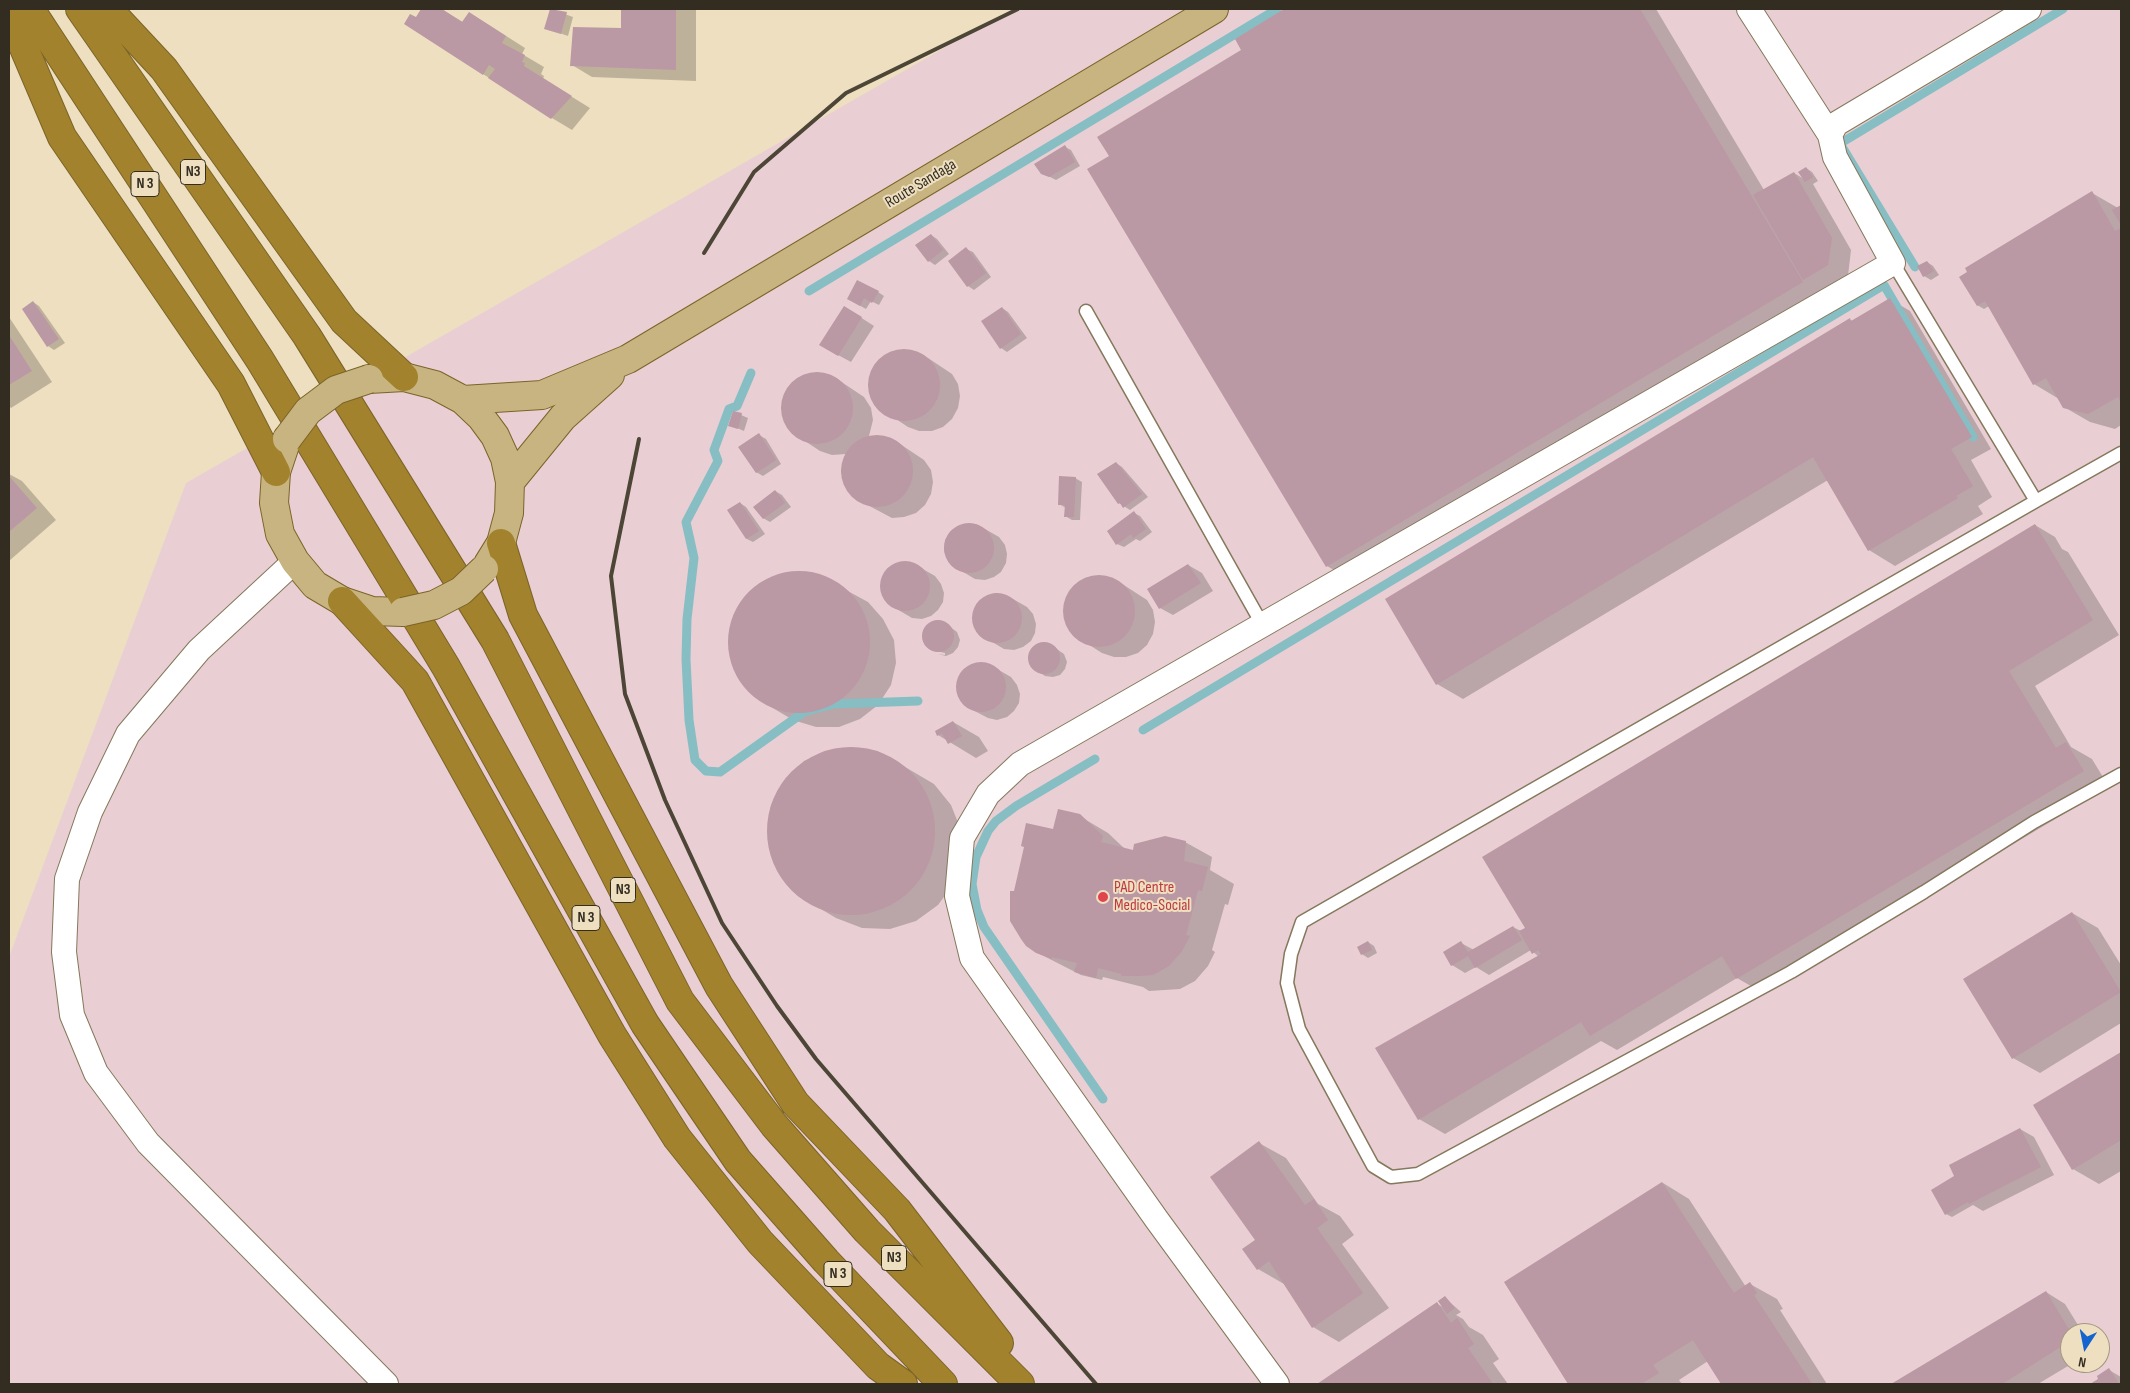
<!DOCTYPE html>
<style>
body{margin:0}
#map{position:relative;width:2130px;height:1393px;overflow:hidden;background:#eddfc0;font-family:"Sofia Sans Condensed",sans-serif}
canvas{display:block}
.frame{position:absolute;inset:0;border:10px solid #332d21;pointer-events:none}
.north{position:absolute;left:2060px;top:1323px;width:50px;height:50px;box-sizing:border-box;background:#eddfc0;border:1px solid #a39880;border-radius:50%;rotate:191deg;font-size:14px;font-weight:700;line-height:20px;text-align:center;color:#332d21}
.north::after{content:'';display:block;margin:auto;width:18px;height:22px;background:#1364ce;clip-path:polygon(50% 0,100% 100%,50% 72%,0 100%)}
</style>
<div id="map">
<canvas width="2130" height="1393"></canvas>
<div class="frame"></div>
<div class="north">N</div>
</div>
<script>
const context = document.querySelector('canvas').getContext('2d');
context.lineJoin = 'round';
function fillPath(path, color) { context.fillStyle = color; context.fill(path, 'evenodd'); }
const toPath = rows => new Path2D(rows.map(r => 'M' + r).join(''));
function strokePath(path, color, width, dash) { context.strokeStyle = color; context.lineWidth = width; context.lineCap = dash ? 'butt' : 'round'; context.setLineDash(dash || []); context.stroke(path); }
function write(font, color, halo, rows, align = 'center') {
  context.font = font + ' "Sofia Sans Condensed",sans-serif'; context.lineWidth = 4; context.setLineDash([]); context.textBaseline = 'middle'; context.strokeStyle = halo; context.fillStyle = color; for (const [text, x, y, turn = 0] of rows) {
    context.save(); context.translate(x, y); context.rotate((+turn || 0) * Math.PI / 180); context.textAlign = isNaN(turn) ? turn : align; if (halo) context.strokeText(text, 0, 0); context.fillText(text, 0, 0); context.restore();
  }
}
fillPath(toPath([
 [1012,9,2121,9,2121,1384,9,1384,9,957,186,483],
 [2070,1333,2100,1333,2100,1363,2070,1363]
]), '#e9cfd3');
fillPath(toPath([
 [423,9,441,9,463,22,469,13,489,25,525,48,522,54,544,67,541,74,544,76,543,79,590,108,572,130,552,118,483,74,416,19],
 [551,9,573,17,568,36,545,28],
 [625,9,696,9,696,81,592,77,572,65,622,30],
 [1287,9,1656,9,1764,190,1794,173,1804,179,1806,168,1812,172,1818,181,1813,184,1851,250,1848,276,1353,581,1327,566,1110,156,1243,50,1236,39],
 [1065,147,1071,150,1080,166,1056,180,1042,173],
 [2092,193,2118,208,2121,206,2121,425,2115,429,2090,422,2064,407,2059,399,2034,384,1989,306,1984,309,1977,305],
 [931,235,937,239,949,254,935,265,929,261],
 [966,249,973,252,991,277,974,290,968,286],
 [1927,262,1933,266,1939,275,1931,280,1924,276],
 [878,292,884,296,879,305,871,301,866,309,848,299],
 [1890,299,1910,311,1991,449,1971,460,1992,497,1978,506,1983,514,1895,566,1869,550,1828,480,1463,699,1437,684,1850,320,1853,321],
 [33,302,39,306,65,343,54,350,48,346],
 [1002,308,1008,312,1027,338,1007,352,1001,348],
 [857,315,874,326,851,362,838,355],
 [9,317,52,382,11,408,9,406],
 [898,350,910,350,922,354,952,374,958,384,960,396,958,408,952,419,943,427,932,431,919,431,908,427,878,407,872,397,869,385,871,373,877,362,886,355],
 [810,374,823,374,834,377,864,397,871,408,873,420,869,436,883,436,894,440,924,460,931,470,933,482,931,494,925,505,916,513,904,517,892,518,860,501,850,493,844,483,841,471,846,454,832,455,820,451,790,431,784,420,782,408,784,396,790,386,799,378],
 [734,412,748,418,744,431,730,425],
 [759,435,766,439,781,464,763,476,756,472],
 [1116,463,1122,467,1148,497,1130,510,1119,503],
 [9,474,22,481,56,520,9,561],
 [1075,478,1082,482,1080,520,1072,520,1065,516,1066,508,1059,504],
 [775,491,782,495,791,507,770,522,763,518],
 [740,503,746,507,765,534,753,542,747,539,729,510],
 [1134,513,1140,516,1152,532,1140,541,1136,539,1124,547,1117,544],
 [967,524,976,524,985,529,999,537,1005,545,1007,554,1006,563,1001,572,994,577,985,580,975,579,953,566,947,559,944,550,945,540,950,532,958,526],
 [2035,525,2055,537,2062,549,2068,552,2119,635,2035,686,2071,747,2092,759,2109,787,1763,993,1737,978,1617,1050,1601,1041,1445,1134,1419,1119,1539,957,1531,950,1489,975,1476,967,1465,973,1452,965,1461,943,1474,950,1513,927,1521,931,1527,928],
 [903,562,913,563,921,568,935,576,941,584,944,593,943,602,938,610,931,616,922,619,912,618,890,605,884,598,881,589,882,579,887,571,894,565],
 [1188,565,1202,573,1213,591,1173,615,1160,608],
 [797,572,820,576,868,602,883,619,894,640,896,663,891,685,878,705,860,719,839,727,816,727,793,720,766,704,748,690,735,671,729,649,730,627,739,605,754,588,774,577],
 [1092,576,1104,576,1116,580,1147,600,1153,610,1155,622,1153,634,1147,645,1138,653,1126,657,1114,657,1102,653,1072,634,1066,623,1064,611,1066,599,1072,589,1081,581],
 [995,593,1005,595,1013,599,1027,607,1033,614,1036,624,1035,633,1031,641,1023,647,1014,650,1004,649,982,636,976,629,973,619,974,610,979,602],
 [937,621,945,623,957,632,960,640,958,647,953,653,946,656,938,654,945,655,945,653,931,650,925,645,923,637,924,630,929,624],
 [1043,644,1051,645,1064,654,1067,662,1065,669,1060,675,1053,677,1045,676,1032,667,1029,660,1031,652,1036,646],
 [979,663,989,664,997,669,1011,677,1017,685,1020,694,1019,703,1014,711,1007,717,997,720,988,718,965,706,960,699,957,689,958,680,962,672,970,666],
 [953,722,979,737,988,751,976,758,938,735],
 [857,748,883,754,934,784,951,805,961,830,954,883,938,905,916,921,890,929,862,928,836,918,809,902,787,884,773,860,768,833,771,805,784,781,804,761,830,750],
 [1081,817,1108,833,1125,849,1134,852,1185,842,1212,857,1210,870,1234,884,1228,905,1225,904,1212,950,1215,952,1208,966,1195,981,1180,989,1149,991,1143,987,1103,977,1102,980,1081,975,1036,952,1015,893,1054,830],
 [2072,913,2098,928,2121,965,2121,1023,2040,1073,2013,1058],
 [1368,942,1374,946,1377,953,1368,958,1362,954],
 [2121,1053,2121,1171,2099,1184,2073,1169,2035,1105],
 [2020,1129,2034,1137,2054,1175,1983,1211,1973,1205,1952,1217,1946,1214,1954,1178],
 [1259,1143,1286,1158,1318,1204,1340,1216,1354,1235,1342,1244,1389,1308,1339,1342,1313,1327,1284,1284,1258,1269,1256,1240],
 [1663,1183,1689,1199,1746,1287,1750,1284,1777,1299,1783,1309,1780,1310,1827,1384,1723,1384,1708,1361,1679,1380,1682,1384,1569,1384,1505,1283],
 [2046,1292,2065,1304,2083,1333,2070,1333,2070,1363,2073,1363,2038,1384,1893,1384],
 [1445,1298,1461,1312,1456,1315,1463,1319,1469,1327,1483,1335,1499,1359,1493,1363,1508,1384,1320,1384,1437,1304,1445,1308],
 [2109,1370,2121,1377,2121,1384,2093,1384]
]), '#0003');
strokePath(toPath([
 [1915,267,1841,145,1841,143,2063,9],
 [809,291,1277,9],
 [751,373,737,406,729,409,714,450,718,461,686,522,694,558,687,619,686,659,689,720,695,760,706,771,720,772,804,712,834,704,918,701],
 [1143,730,1884,285,1973,437],
 [1095,759,1016,806,996,821,988,831,976,857,972,884,977,910,984,927,1103,1099]
]), '#87bec4', 9);
fillPath(toPath([
 [421,9,442,9,462,22,469,12,506,36,502,43,525,55,522,62,525,63,524,66,572,96,551,119,488,78,495,69,489,65,483,75,404,24,410,14,416,17],
 [550,9,567,12,561,34,544,29],
 [621,9,676,9,676,70,570,66,573,27,621,28],
 [1284,9,1640,9,1803,282,1326,567,1087,169,1109,156,1097,137,1241,50,1235,39],
 [1065,145,1075,162,1049,177,1041,174,1034,164],
 [1806,167,1813,177,1805,182,1798,172],
 [1794,172,1832,238,1828,265,1803,280,1753,195],
 [2092,191,2115,231,2121,228,2121,403,2118,397,2088,414,2063,408,2046,378,2033,385,1985,301,1977,306,1959,277,1967,272,1965,268],
 [2121,205,2121,225,2112,210],
 [931,234,943,250,928,262,915,245],
 [966,247,986,273,967,287,948,261],
 [1927,261,1934,271,1923,277,1917,266],
 [857,280,879,291,872,303,864,298,860,306,847,299],
 [1890,298,1972,437,1951,449,1973,486,1956,496,1958,498,1868,551,1813,457,1436,685,1385,599,1850,318,1851,321],
 [33,301,59,339,47,347,22,309],
 [844,306,862,317,838,356,819,345],
 [1002,307,1021,334,1000,349,981,321],
 [9,335,32,371,9,385],
 '868 385a36 36 0 1 1 72 0a36 36 0 1 1-72 0Z',
 '781 408a36 36 0 1 1 72 0a36 36 0 1 1-72 0Z',
 [733,411,742,413,738,429,728,426],
 [759,433,776,460,756,473,738,447],
 '841 471a36 36 0 1 1 72 0a36 36 0 1 1-72 0Z',
 [1116,462,1142,494,1123,508,1120,503,1118,504,1097,474],
 [9,476,37,508,9,532],
 [1059,476,1076,477,1074,517,1064,517,1065,505,1058,505],
 [775,490,785,503,763,519,753,507],
 [740,502,759,531,746,539,727,510],
 [1134,511,1146,529,1133,538,1131,534,1116,545,1107,531],
 '944 548a25 25 0 1 1 50 0a25 25 0 1 1-50 0Z',
 [2035,524,2093,620,2009,671,2056,748,2066,742,2084,771,1736,979,1722,956,1590,1036,1581,1022,1418,1120,1375,1048,1541,954,1538,950,1532,954,1519,931,1525,928,1482,857],
 '880 586a25 25 0 1 1 50 0a25 25 0 1 1-50 0Z',
 [1188,564,1201,583,1159,609,1147,589],
 '728 642a71 71 0 1 1 142 0a71 71 0 1 1-142 0Z',
 '1063 611a36 36 0 1 1 72 0a36 36 0 1 1-72 0Z',
 '972 618a25 25 0 1 1 50 0a25 25 0 1 1-50 0Z',
 '922 636a16 16 0 1 1 32 0a16 16 0 1 1-32 0Z',
 '1028 658a16 16 0 1 1 32 0a16 16 0 1 1-32 0Z',
 '956 687a25 25 0 1 1 50 0a25 25 0 1 1-50 0Z',
 [953,721,962,736,948,744,942,733,937,736,935,731],
 '767 831a84 84 0 1 1 168 0a84 84 0 1 1-168 0Z',
 [1058,809,1080,814,1103,836,1101,842,1133,850,1134,844,1165,836,1186,841,1184,861,1208,867,1202,891,1198,890,1186,935,1190,936,1182,951,1169,966,1153,975,1138,976,1121,976,1122,974,1098,968,1096,978,1074,972,1077,963,1052,957,1052,959,1036,953,1026,946,1021,939,1010,921,1010,891,1014,891,1024,847,1021,846,1026,823,1053,829],
 [2072,912,2121,992,2012,1059,1963,979],
 [1513,926,1522,940,1475,968,1468,956,1451,966,1443,952,1461,941,1468,952],
 [1368,941,1372,950,1361,955,1357,947],
 [2121,1052,2121,1140,2072,1170,2033,1105],
 [2020,1128,2041,1167,1969,1204,1968,1202,1945,1215,1931,1190,1954,1176,1949,1165],
 [1259,1141,1305,1205,1314,1199,1328,1220,1317,1228,1363,1293,1312,1328,1269,1261,1257,1270,1242,1249,1255,1240,1210,1177],
 [1662,1182,1734,1293,1750,1282,1757,1293,1754,1295,1812,1384,1721,1384,1693,1340,1653,1365,1659,1373,1641,1384,1568,1384,1504,1282],
 [2046,1291,2071,1333,2070,1341,2002,1384,1891,1384],
 [1445,1296,1455,1308,1447,1314,1438,1301],
 [1437,1302,1451,1323,1457,1318,1474,1344,1468,1348,1493,1384,1317,1384],
 [2109,1368,2119,1384,2090,1384,2098,1379,2097,1376]
]), '#ba98a4');
const lane = toPath([
 [1893,263,2036,501,1302,922,1291,954,1287,983,1299,1029,1373,1166,1391,1177,1418,1174,1791,972,1924,892,2034,822,2121,774],
 [1086,311,1262,624],
 [2036,501,2121,453]
]);
const street = toPath([
 [1830,135,1836,124,2029,9],
 [295,561,199,650,128,734,90,812,67,879,64,952,72,1015,96,1073,148,1143,386,1384],
 [1277,1384,1157,1220,972,958,957,896,962,838,988,794,1020,764,1893,263,1835,157,1830,135,1749,9]
]);
const primary = toPath([
 [369,379,404,377,435,385,463,400,481,417,495,436,505,458,510,482,509,513,501,543,488,564],
 [463,400,542,395,628,359,1214,9],
 [287,439,276,472,274,503,280,534,295,561,315,585,342,601,372,611,403,612],
 [510,482,563,417,610,375]
]);
const highway = toPath([
 [30,9,260,360,446,667,645,1024,738,1161,826,1261,943,1384],
 [80,9,307,336,495,640,680,1001,774,1125,867,1231,1020,1384],
 [108,9,164,69,344,321,404,377],
 [9,13,62,137,231,384,276,472],
 [501,543,523,615,719,986,795,1103,897,1210,999,1343],
 [342,601,415,681,612,1035,677,1138,760,1242,878,1366,903,1384]
]);
strokePath(lane, '#85785c', 15);
strokePath(street, '#85785c', 26);
strokePath(primary, '#7b6428', 30);
strokePath(highway, '#7b6428', 30);
strokePath(lane, '#fff', 12);
strokePath(street, '#fff', 24);
strokePath(primary, '#c7b480', 28);
strokePath(highway, '#a2822c', 28);
strokePath(toPath([
 [704,253,754,172,846,93,1018,9],
 [639,439,611,576,625,694,665,800,722,923,777,1006,816,1059,1096,1384]
]), '#4d4637', 4);
const primaryBridge = toPath([
 [287,439,308,411,336,390,369,379],
 [403,612,434,605,461,591,484,569]
]);
strokePath(primaryBridge, '#7b6428', 30, []);
strokePath(primaryBridge, '#c7b480', 28);
for (const [x, y, r, color] of [
 [1103,897,6,"#e0444e"]
]) { const dot = new Path2D(); dot.arc(x, y, r, 0, 2 * Math.PI); context.fillStyle = color; context.fill(dot); strokePath(dot, '#eddfc0', 2); }
for (const [x, y, w] of [
 [193,172,25],
 [145,184,28],
 [623,890,25],
 [586,918,28],
 [894,1258,25],
 [838,1274,28]
]) { const box = new Path2D(); box.roundRect(x - w / 2, y - 12.5, w, 25, 4); context.fillStyle = '#eddfc0'; context.fill(box); strokePath(box, '#332d21', 1); }
write('bold 15px', '#332d21', null, [
 ["N3",193,172],
 ["N 3",145,184],
 ["N3",623,890],
 ["N 3",586,918],
 ["N3",894,1258],
 ["N 3",838,1274]
]);
write('16px', '#332d21', '#eddfc0', [
 ["Route Sandaga",921,184,-31]
]);
write('16px', '#be3a42', '#eddfc0', [
 ["PAD Centre",1114,888],
 ["Medico-Social",1114,906]
], 'left');
</script>
